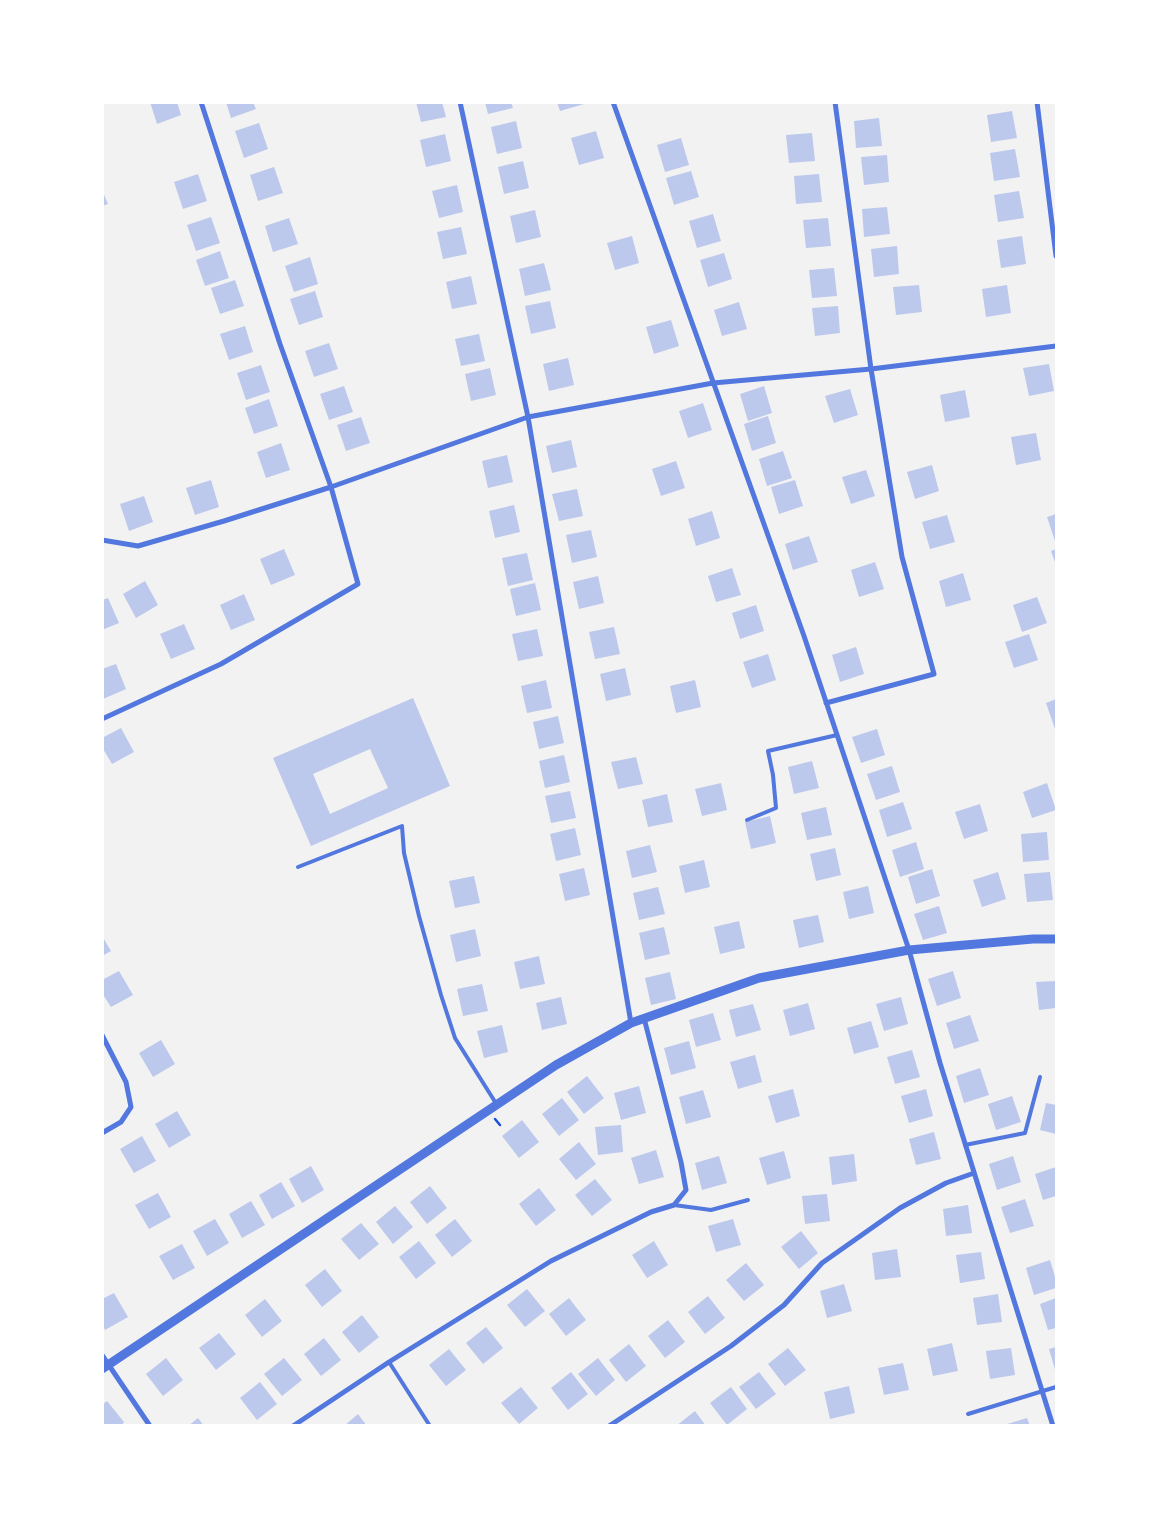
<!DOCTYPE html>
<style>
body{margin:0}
#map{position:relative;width:1159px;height:1528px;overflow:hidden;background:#f2f2f2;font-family:"Work Sans",sans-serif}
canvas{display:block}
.frame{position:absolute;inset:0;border:104px solid #fff;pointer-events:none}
</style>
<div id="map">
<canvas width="1159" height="1528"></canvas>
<div class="frame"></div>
</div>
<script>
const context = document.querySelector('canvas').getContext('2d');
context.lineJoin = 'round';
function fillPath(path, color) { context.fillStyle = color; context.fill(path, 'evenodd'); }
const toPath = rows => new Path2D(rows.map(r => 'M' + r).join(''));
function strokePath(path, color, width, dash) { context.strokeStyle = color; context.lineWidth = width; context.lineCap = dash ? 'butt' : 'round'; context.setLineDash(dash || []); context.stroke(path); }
fillPath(toPath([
 [150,102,177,102,181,115,157,124],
 [226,102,253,102,256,109,231,118],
 [416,102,442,102,446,117,421,122],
 [485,102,511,102,513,108,488,114],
 [557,102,584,102,584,104,560,111],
 [1012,111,1017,138,991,142,987,115],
 [879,118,882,146,856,148,854,121],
 [516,121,522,148,497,154,491,127],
 [259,123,268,149,244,158,235,131],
 [596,131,604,158,579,165,571,138],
 [812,133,815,161,789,163,786,135],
 [445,134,451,161,426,167,420,140],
 [681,138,689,165,665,172,657,145],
 [1015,149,1020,177,994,181,990,153],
 [887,155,889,182,864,185,861,157],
 [523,161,529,188,504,194,498,167],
 [274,167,283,193,258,201,250,175],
 [691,171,699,197,674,205,666,178],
 [198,174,207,201,183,209,174,182],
 [819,174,822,202,796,204,794,176],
 [457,185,463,212,439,218,432,191],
 [102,190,108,204,102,206],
 [1019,191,1024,218,998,222,994,195],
 [887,207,890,234,864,237,862,209],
 [535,210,541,237,516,243,510,216],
 [713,214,721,241,697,248,689,221],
 [211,217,220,243,196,251,187,225],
 [289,218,298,244,273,252,265,226],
 [828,218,831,246,806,248,803,220],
 [461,227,467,254,443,259,437,232],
 [632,236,639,263,615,270,607,243],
 [1022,236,1026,264,1001,268,997,240],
 [897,246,899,274,874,277,871,249],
 [220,251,229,278,205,286,196,260],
 [724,253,732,279,708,287,700,260],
 [310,257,318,284,294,292,285,266],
 [544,263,551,290,525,296,519,269],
 [834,268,837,296,812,298,809,270],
 [471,276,477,304,452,309,446,282],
 [235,280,244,306,220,314,211,288],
 [919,285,922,312,896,315,893,287],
 [1007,285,1011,313,986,317,982,289],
 [315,291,323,317,299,325,290,299],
 [550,301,556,328,531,334,525,306],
 [739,302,747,329,722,336,714,310],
 [838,306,840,333,815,336,812,308],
 [671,320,679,346,654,354,646,327],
 [245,326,253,352,229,360,220,334],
 [479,334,485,361,461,366,455,339],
 [329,343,338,369,314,377,305,351],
 [568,358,574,385,549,391,543,364],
 [1049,364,1054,391,1029,396,1023,368],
 [261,365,270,392,246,400,237,373],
 [490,368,496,395,471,401,465,374],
 [344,386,353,412,329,420,320,394],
 [764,386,772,413,748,421,740,394],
 [850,389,858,415,834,423,825,396],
 [965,390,970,417,945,422,940,395],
 [269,399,278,426,254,434,245,408],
 [703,403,712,430,688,438,679,411],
 [768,416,776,443,752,451,744,424],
 [361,417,370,443,346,451,337,425],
 [1036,433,1041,460,1016,465,1011,437],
 [571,440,577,467,552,473,546,446],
 [281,443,290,470,266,478,257,452],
 [783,451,792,478,767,486,759,459],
 [507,455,513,482,488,488,482,461],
 [676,461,685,488,661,496,652,469],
 [932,465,939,491,915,499,907,472],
 [866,470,875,496,851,504,842,477],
 [211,480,219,507,195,515,186,488],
 [795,480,803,506,779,514,771,487],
 [577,489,583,516,559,521,552,494],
 [144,496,153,522,129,531,120,504],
 [514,505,520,532,495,538,489,511],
 [712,511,720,538,696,546,688,519],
 [1056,514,1056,544,1047,517],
 [947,515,955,542,930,549,922,522],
 [591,530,597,557,572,563,566,535],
 [809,536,818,562,793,570,785,544],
 [284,549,295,575,271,585,260,559],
 [1056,549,1056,565,1051,551],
 [527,553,533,580,508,586,502,558],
 [875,562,884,589,859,597,851,570],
 [732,568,741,595,716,602,708,576],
 [963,573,971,600,946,607,939,581],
 [598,576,604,603,579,609,573,582],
 [145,581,158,605,136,618,123,594],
 [535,583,541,610,516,616,510,589],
 [244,594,255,620,231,630,220,605],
 [1037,597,1047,623,1022,632,1013,605],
 [108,598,119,623,102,630,102,600],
 [756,605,764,631,740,639,732,613],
 [184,624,195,649,171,659,160,634],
 [614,627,620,654,595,659,589,632],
 [537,629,543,656,518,661,512,634],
 [1029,634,1038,660,1014,668,1005,642],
 [856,647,864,674,840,682,832,655],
 [768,654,776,680,752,688,743,662],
 [116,664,126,689,103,699,102,669],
 [625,668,631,695,606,701,600,674],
 [546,680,552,708,527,713,521,686],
 [695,680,701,707,676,713,670,686],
 [413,698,450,786,311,846,273,758],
 [370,749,388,788,330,814,313,774],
 [1056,699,1056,729,1055,729,1046,703],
 [558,716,564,743,539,749,533,722],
 [121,728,134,752,112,764,102,747,102,738],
 [877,729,885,755,861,763,852,737],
 [564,755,570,782,545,788,539,761],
 [636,757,643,784,618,789,611,762],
 [812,761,819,788,794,794,788,767],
 [892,766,900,792,876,800,867,774],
 [721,783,727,810,702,816,695,789],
 [1047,783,1056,810,1032,818,1023,792],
 [570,791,576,818,551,823,545,796],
 [667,794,673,822,648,827,642,800],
 [903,802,912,829,887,837,879,810],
 [980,804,988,831,964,839,955,812],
 [826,807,832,835,807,840,801,813],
 [770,816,776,843,751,849,745,822],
 [575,828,581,855,556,861,550,834],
 [1047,832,1049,860,1023,862,1021,834],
 [916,842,924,869,900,877,892,850],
 [650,845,657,872,632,878,626,851],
 [835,848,841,875,816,881,810,854],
 [704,860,710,887,685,893,679,866],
 [584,868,590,895,565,901,559,874],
 [932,869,940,896,916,904,908,877],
 [998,872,1006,899,982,907,973,880],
 [1050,872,1053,900,1027,902,1024,874],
 [474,876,480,903,455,908,449,881],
 [868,886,874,913,849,919,843,892],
 [658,887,665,914,639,920,633,893],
 [939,906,947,933,923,940,914,914],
 [818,915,824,942,799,948,793,920],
 [739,921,745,948,720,954,714,927],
 [664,927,670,954,645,960,639,933],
 [475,929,481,956,456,962,450,935],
 [102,936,111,951,102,956],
 [539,956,545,984,520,989,514,962],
 [119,971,133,995,111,1007,102,993,102,980],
 [953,971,961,998,937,1006,928,979],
 [670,972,676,999,651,1005,645,978],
 [1056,981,1056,1008,1039,1010,1036,982],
 [482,984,488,1011,463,1016,457,989],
 [561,997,567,1024,542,1030,536,1003],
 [901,997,908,1024,884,1031,876,1004],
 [808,1003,815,1029,790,1036,783,1010],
 [753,1004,761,1030,736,1037,729,1010],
 [713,1013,721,1040,696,1047,689,1020],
 [970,1015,979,1041,954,1049,946,1023],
 [871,1021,879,1047,854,1054,847,1028],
 [502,1025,508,1052,484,1058,477,1031],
 [161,1040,175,1064,153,1077,139,1053],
 [689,1041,696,1068,671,1075,664,1048],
 [912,1050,920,1077,895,1084,887,1057],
 [755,1055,762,1082,738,1089,730,1062],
 [980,1068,989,1095,964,1103,956,1076],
 [587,1076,604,1098,584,1114,567,1092],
 [639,1086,646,1113,621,1120,614,1093],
 [793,1089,800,1116,776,1123,768,1096],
 [926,1089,933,1116,909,1123,901,1096],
 [703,1090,711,1117,686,1124,679,1097],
 [1012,1096,1021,1122,996,1130,988,1104],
 [562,1098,579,1120,559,1136,542,1114],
 [1046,1103,1056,1105,1056,1134,1040,1130],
 [177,1111,191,1135,169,1148,155,1124],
 [522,1120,539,1142,519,1158,502,1136],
 [621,1125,623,1152,598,1155,595,1127],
 [934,1132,941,1159,916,1165,909,1139],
 [142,1136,156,1161,134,1173,120,1149],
 [579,1142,596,1164,576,1180,559,1159],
 [656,1150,664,1177,639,1184,631,1158],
 [784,1151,791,1178,767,1185,759,1158],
 [854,1154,857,1181,832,1185,829,1157],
 [719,1156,727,1183,702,1190,695,1163],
 [1013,1156,1021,1182,997,1190,989,1164],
 [311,1166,324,1190,302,1203,289,1179],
 [1056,1167,1056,1196,1043,1200,1035,1174],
 [595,1179,612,1200,592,1216,575,1195],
 [281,1182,295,1206,272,1219,259,1195],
 [430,1186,447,1208,427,1224,410,1202],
 [539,1188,556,1210,536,1226,519,1204],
 [158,1193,171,1217,149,1229,135,1205],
 [827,1194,830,1221,805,1224,802,1196],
 [1025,1199,1034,1226,1010,1233,1001,1207],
 [251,1201,265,1225,242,1238,229,1214],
 [968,1205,972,1233,946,1236,943,1209],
 [395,1206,413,1227,393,1244,376,1222],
 [215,1219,229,1243,207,1256,193,1231],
 [455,1219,472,1241,452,1257,435,1235],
 [733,1219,741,1245,716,1252,708,1226],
 [361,1223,379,1244,359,1260,341,1239],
 [801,1231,818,1253,799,1269,781,1247],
 [419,1241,436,1263,416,1279,399,1257],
 [654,1241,668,1265,647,1278,632,1255],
 [182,1244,195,1268,173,1280,159,1256],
 [897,1249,901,1277,875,1280,872,1253],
 [981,1252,985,1279,960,1283,956,1255],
 [1050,1260,1056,1280,1056,1288,1034,1295,1026,1268],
 [746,1263,764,1285,744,1301,726,1280],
 [325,1269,342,1291,322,1307,305,1285],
 [844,1284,852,1311,827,1318,820,1291],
 [527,1289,545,1311,525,1327,507,1305],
 [114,1293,128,1317,105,1330,102,1324,102,1299],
 [998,1294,1002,1322,977,1325,973,1298],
 [708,1296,725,1318,705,1334,688,1312],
 [569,1298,586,1320,566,1336,549,1314],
 [1056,1298,1056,1328,1048,1330,1040,1304],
 [265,1299,282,1321,262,1337,245,1315],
 [362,1315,379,1337,359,1353,342,1332],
 [668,1320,685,1342,665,1358,648,1336],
 [486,1327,503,1348,483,1364,466,1343],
 [219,1333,236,1354,216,1370,199,1348],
 [324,1338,341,1360,321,1376,304,1354],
 [952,1343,958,1371,933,1376,927,1349],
 [629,1344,646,1366,626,1382,609,1360],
 [1056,1347,1056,1373,1049,1349],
 [788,1348,806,1370,785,1386,768,1364],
 [1011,1348,1015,1375,990,1379,986,1351],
 [449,1349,466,1370,446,1386,429,1365],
 [166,1358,183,1380,163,1396,146,1374],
 [284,1358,302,1380,282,1396,264,1374],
 [598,1358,615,1380,596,1396,578,1374],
 [903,1363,909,1390,884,1395,878,1368],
 [571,1372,588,1394,568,1410,551,1388],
 [759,1372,776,1394,756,1409,739,1387],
 [260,1382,277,1404,257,1420,240,1398],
 [849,1386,855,1413,830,1419,824,1392],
 [521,1387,538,1408,519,1424,501,1403],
 [731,1387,747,1409,727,1425,710,1403],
 [107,1401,124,1422,121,1426,102,1426,102,1405],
 [695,1411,706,1426,676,1426],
 [358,1414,367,1426,344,1426],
 [198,1418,204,1426,188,1426],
 [1027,1418,1030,1426,1005,1426,1004,1425]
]), '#bdc9ec');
strokePath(toPath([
 [495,1119,500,1125]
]), '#1d4ed8', 2.5);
strokePath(toPath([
 [747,820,776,808,773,775,768,751,837,735],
 [298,867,402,826,404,853,419,916,441,995,455,1038,497,1105],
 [965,1145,1025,1133,1040,1077],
 [674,1205,711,1210,748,1200],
 [389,1362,430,1426],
 [968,1414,1056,1387]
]), '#5277de', 4);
strokePath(toPath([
 [460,102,528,417,631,1023],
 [613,102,804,636,909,950,940,1063,1053,1426],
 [1037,102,1056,256],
 [102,540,138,546,224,521,331,487,528,417,713,383,871,369,1056,346],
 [826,703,934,674,902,557,871,369,835,102],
 [102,719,221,664,358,584,331,487,280,344,201,102],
 [102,1035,126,1082,131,1107,121,1122,102,1133],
 [102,1355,150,1426],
 [293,1426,389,1362,551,1261,651,1212,674,1205,686,1190,681,1162,644,1018],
 [609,1426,731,1346,784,1305,822,1263,900,1208,946,1183,974,1173]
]), '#5277de', 5);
strokePath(toPath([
 [102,1369,556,1065,631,1023,759,978,909,950,1033,939,1056,939]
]), '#5277de', 9);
</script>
